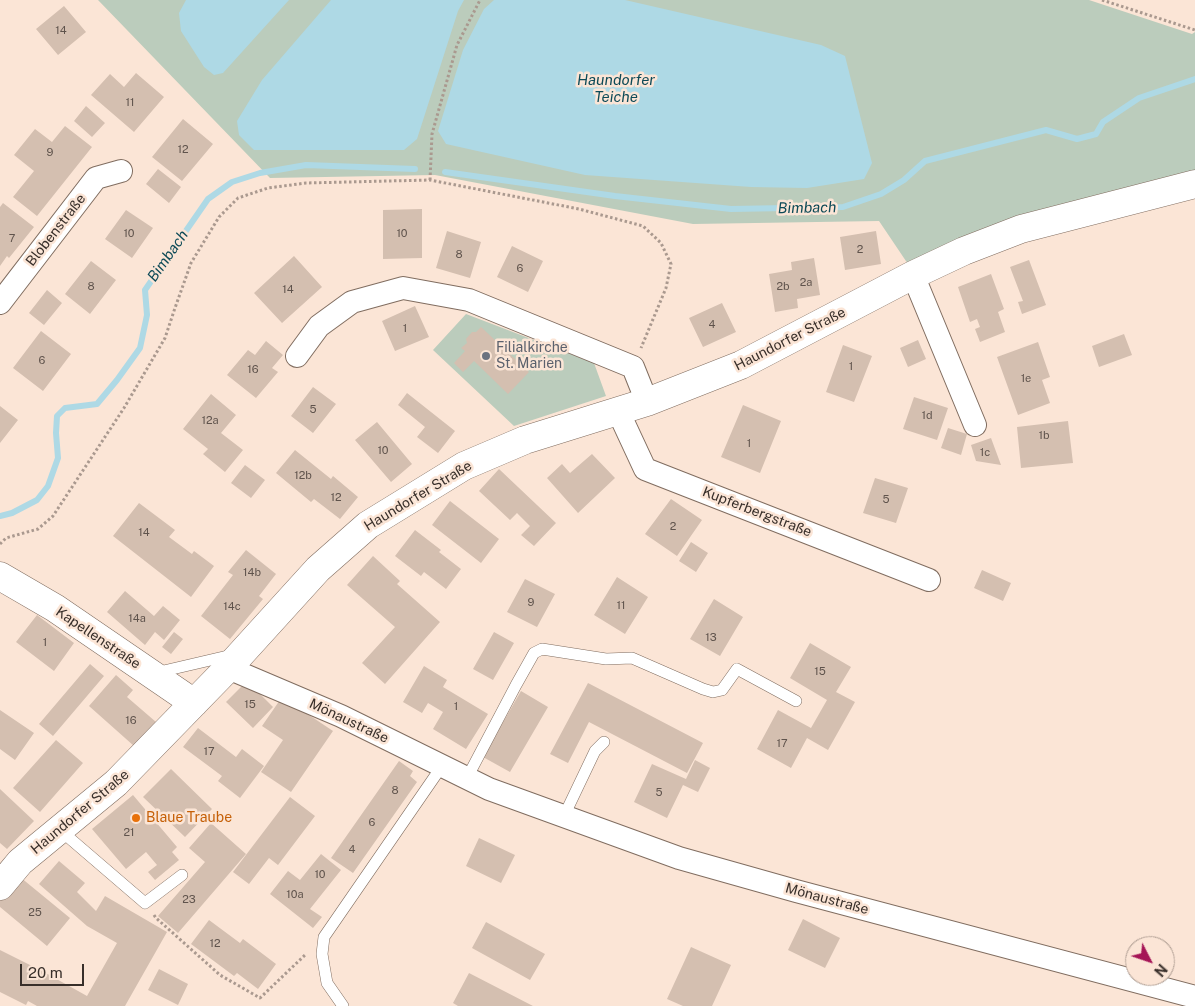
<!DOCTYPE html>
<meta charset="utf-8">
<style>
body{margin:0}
#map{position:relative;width:1195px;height:1006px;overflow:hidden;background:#fbe5d6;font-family:"Public Sans",sans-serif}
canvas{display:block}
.north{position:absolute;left:1125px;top:936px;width:50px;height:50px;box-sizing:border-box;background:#fbe5d6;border:1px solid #ad9c91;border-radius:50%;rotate:131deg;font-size:14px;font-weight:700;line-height:20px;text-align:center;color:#382f2a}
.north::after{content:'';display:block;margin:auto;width:18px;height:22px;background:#a51556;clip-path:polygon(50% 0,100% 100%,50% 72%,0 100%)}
.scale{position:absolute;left:20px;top:964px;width:64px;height:22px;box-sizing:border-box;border:2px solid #382f2a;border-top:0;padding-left:6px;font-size:15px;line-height:18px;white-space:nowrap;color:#382f2a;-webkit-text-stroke:4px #fbe5d6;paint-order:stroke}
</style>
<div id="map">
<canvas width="1195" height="1006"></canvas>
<div class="north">N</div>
<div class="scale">20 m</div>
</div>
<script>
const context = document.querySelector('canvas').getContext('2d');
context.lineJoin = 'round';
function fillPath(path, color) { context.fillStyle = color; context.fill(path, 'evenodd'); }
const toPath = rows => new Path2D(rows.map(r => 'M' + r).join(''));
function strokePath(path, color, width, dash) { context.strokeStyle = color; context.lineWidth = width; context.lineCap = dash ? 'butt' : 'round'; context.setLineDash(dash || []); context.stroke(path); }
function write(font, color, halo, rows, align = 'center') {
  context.font = font + ' "Public Sans",sans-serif'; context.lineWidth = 5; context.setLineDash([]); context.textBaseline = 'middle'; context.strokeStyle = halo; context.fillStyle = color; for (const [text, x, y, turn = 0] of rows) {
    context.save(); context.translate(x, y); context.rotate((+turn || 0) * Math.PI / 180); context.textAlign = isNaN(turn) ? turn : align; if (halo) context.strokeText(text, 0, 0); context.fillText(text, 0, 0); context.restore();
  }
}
fillPath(toPath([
 [98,0,1089,0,1192,34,1195,32,1195,174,910,267,879,221,693,224,435,175,270,178],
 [466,314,594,363,606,396,514,426,433,350]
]), '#bbccbc');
fillPath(toPath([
 [186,0,289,0,223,73,214,75,204,67,181,31,179,13],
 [331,0,464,0,458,11,417,139,404,150,254,150,239,135,237,121,262,80],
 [494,0,625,0,821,45,845,56,872,163,864,179,807,188,751,187,585,175,446,144,438,131,463,50,484,9]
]), '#aed9e5');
strokePath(toPath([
 [445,172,615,196,731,209,843,207,881,194,904,180,925,161,1046,130,1077,139,1096,134,1103,122,1139,98,1195,79],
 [0,516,12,513,37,500,48,486,58,458,56,433,57,416,65,408,97,404,117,380,140,348,147,315,145,290,208,199,232,182,260,173,306,165,415,169]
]), '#aed9e5', 6);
fillPath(toPath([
 [64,6,86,32,58,55,36,29],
 [136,73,164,97,134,132,91,95,110,74,124,87],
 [86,106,105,123,92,137,74,121],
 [183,119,213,144,182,181,152,157],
 [65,126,92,147,37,216,13,197,34,171,14,155,35,129,52,142],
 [158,169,181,187,169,203,146,184],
 [3,203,34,227,9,258,7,256,0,266,0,207],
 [422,209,422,258,383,259,383,210],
 [126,210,153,228,132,258,105,239],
 [447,231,481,242,470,278,436,268],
 [876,231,881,264,845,270,840,237],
 [512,246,543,261,528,292,497,277],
 [294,256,322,287,282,323,254,293],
 [814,258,820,295,797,299,798,308,775,312,769,274,792,270,791,262],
 [1029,260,1046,305,1022,314,1018,302,1023,301,1010,267],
 [91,261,116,280,90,314,65,294],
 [991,274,1004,309,998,312,1005,332,980,342,975,329,980,327,977,319,970,322,958,287],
 [47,290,62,303,44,325,29,313],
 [722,303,736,332,703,347,689,318],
 [415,306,429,337,395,351,382,321],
 [481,327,529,372,508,394,474,361,463,372,454,363,465,351,461,348,467,343,466,339,472,332,476,332],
 [41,331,71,354,43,391,13,368],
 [1124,334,1132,355,1099,367,1092,346],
 [918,340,926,359,908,367,900,348],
 [266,341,283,355,272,368,278,372,256,398,227,375,248,350,255,355],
 [1038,342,1050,377,1042,380,1050,403,1018,415,997,357],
 [843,345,872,356,854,402,826,392],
 [313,387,336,404,313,433,291,416],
 [407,393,455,431,438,453,417,437,425,427,398,405],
 [211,394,236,415,221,433,243,450,225,472,203,454,208,449,183,429],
 [914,397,948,408,937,440,903,429],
 [743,405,781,421,760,473,721,457],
 [0,406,18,420,0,443],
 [1068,421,1073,463,1021,468,1017,427],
 [377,422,412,464,391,482,355,440],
 [948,428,967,434,961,455,941,448],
 [991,438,1001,465,976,461,971,445],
 [295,450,331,479,333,476,358,497,340,519,314,499,311,502,276,473],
 [592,454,615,478,578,513,547,478,562,464,570,473],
 [245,465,265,480,251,498,231,483],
 [499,469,556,523,534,546,521,535,530,526,517,513,510,520,479,491],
 [875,478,908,488,896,523,863,513],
 [671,499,702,520,677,556,645,534],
 [450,501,499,539,481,563,432,525],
 [139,503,175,530,169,537,192,554,194,551,214,566,191,597,113,536],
 [415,530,441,550,439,552,461,569,446,589,424,572,421,576,395,556],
 [691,542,708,553,696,572,679,561],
 [246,550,276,574,259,596,263,599,230,639,201,616,233,575,228,572],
 [373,556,400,581,397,584,440,622,385,684,362,663,395,627,347,585],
 [982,570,1011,583,1003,601,974,588],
 [617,577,648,597,625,634,594,615],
 [525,579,555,594,537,627,507,612],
 [125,591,154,616,163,606,180,620,164,640,155,632,145,645,107,612],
 [714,599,743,617,720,656,690,639],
 [37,615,74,643,54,671,16,642],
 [174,632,183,639,171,654,162,647],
 [494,632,514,643,493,680,473,669],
 [810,643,851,667,836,692,855,702,828,750,807,738,791,768,757,749,778,710,811,728,827,700,790,678],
 [90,664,104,676,53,736,39,724],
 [424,666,447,680,443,687,488,714,466,749,433,729,443,712,428,703,422,713,403,702],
 [116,675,133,690,127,697,156,722,134,746,89,706],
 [247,681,273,707,253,728,226,702],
 [588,683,703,743,687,773,589,722,568,763,550,754],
 [521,691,548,707,510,772,483,757],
 [282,697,333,731,291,792,261,772,283,740,262,726],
 [0,710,34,733,15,760,0,749],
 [198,728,236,757,242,749,264,766,240,798,218,781,222,776,183,747],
 [56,740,83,763,40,812,13,788],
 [695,760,710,768,698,792,683,785,667,818,634,802,652,764,686,779],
 [399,761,413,771,410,776,417,782,353,873,331,858],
 [171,769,212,809,185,837,143,797],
 [0,789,34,821,7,849,0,843],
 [133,795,177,847,172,852,179,860,155,880,148,872,157,865,146,852,126,869,92,829],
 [290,797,315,816,278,865,269,858,249,884,233,872],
 [211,823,246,854,178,933,158,916,205,862,189,848],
 [479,838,515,855,501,883,466,866],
 [321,854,341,870,310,909,322,917,313,928,270,894,288,871,300,880],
 [59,861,85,883,77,892,96,911,105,896,167,932,125,1006,37,1006,28,1001,26,1005,0,992,0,950,44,972,87,996,117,943,87,926,39,884],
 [20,877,70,918,47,946,0,907,0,901],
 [803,919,840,938,825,968,788,950],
 [209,920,240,943,243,939,276,964,258,989,237,973,234,976,191,944],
 [486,922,545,954,530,980,472,948],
 [691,947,731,965,712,1006,683,1006,667,999],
 [159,969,188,984,178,1005,148,990],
 [469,973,533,1006,458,1006,453,1003]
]), '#d4bfb0');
const lane = toPath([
 [155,673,232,655],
 [467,778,516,685,534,653,542,649,606,659,632,658,703,689,713,692,722,690,737,669,796,701],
 [564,816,595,751,604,742],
 [60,830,145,903,182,875],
 [343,1006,327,983,322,954,324,937,442,766]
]);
const street = toPath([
 [913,275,975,425],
 [0,303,96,178,121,171],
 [297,356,319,326,352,302,403,288,469,300,633,367,647,402],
 [618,411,645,469,929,580],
 [228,668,341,716,489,789,679,858,796,891,1195,997]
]);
const secondary = toPath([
 [0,576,55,608,194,703],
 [0,886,20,862,116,783,228,668,318,569,368,525,464,466,525,440,647,402,741,365,913,275,964,251,1021,229,1195,184]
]);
strokePath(lane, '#806d60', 12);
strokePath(street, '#806d60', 24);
strokePath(secondary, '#806d60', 29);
strokePath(toPath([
 [1102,0,1195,30],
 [430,180,432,134,457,45,480,0],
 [0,544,6,538,38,529,53,516,124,408,165,338,175,308,191,263,219,217,238,198,268,188,306,183,430,180,579,209,643,226,661,243,671,264,666,288,641,348],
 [154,915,156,918,220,975,260,998,305,955]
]), '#aa998f', 3, [2.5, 2.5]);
strokePath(lane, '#fff', 11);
strokePath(street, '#fff', 22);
strokePath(secondary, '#fff', 28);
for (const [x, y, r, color] of [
 [486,356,5,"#6b7280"],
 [136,818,5,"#e8710a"]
]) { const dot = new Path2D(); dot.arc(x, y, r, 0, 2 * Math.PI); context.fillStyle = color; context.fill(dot); strokePath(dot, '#fbe5d6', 2); }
write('11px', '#5f534c', null, [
 ["14",61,31],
 ["11",130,103],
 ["12",183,150],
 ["9",50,153],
 ["10",129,234],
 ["10",402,234],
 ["7",12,239],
 ["2",860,250],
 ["8",459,255],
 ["6",520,269],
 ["2a",806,283],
 ["8",91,287],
 ["2b",783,287],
 ["14",288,290],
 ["4",712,325],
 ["1",405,329],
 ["6",42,361],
 ["1",851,367],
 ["16",253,370],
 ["1e",1026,379],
 ["5",313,410],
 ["1d",927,416],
 ["12a",210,421],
 ["1b",1044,436],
 ["1",749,444],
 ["10",383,451],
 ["1c",985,453],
 ["12b",303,476],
 ["12",336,498],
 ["5",886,500],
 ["2",673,527],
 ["14",144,533],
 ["14b",252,573],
 ["9",531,603],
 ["11",621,606],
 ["14c",232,607],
 ["14a",137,619],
 ["13",711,638],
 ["1",45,643],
 ["15",820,672],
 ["15",250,705],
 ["1",456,707],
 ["16",131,721],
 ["17",782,744],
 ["17",209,752],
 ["8",395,791],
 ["5",659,793],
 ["6",372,823],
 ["21",129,833],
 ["4",352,850],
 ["10",320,875],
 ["10a",295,895],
 ["23",189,900],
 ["25",35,913],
 ["12",215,944]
]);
write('14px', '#382f2a', '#fbe5d6', [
 ["Blobenstraße",56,230,-52],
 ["Haundorfer Straße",790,339,-27],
 ["Haundorfer Straße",418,496,-31],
 ["Kupferbergstraße",757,512,21],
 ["Kapellenstraße",98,638,34],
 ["Mönaustraße",349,721,25],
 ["Haundorfer Straße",80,812,-40],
 ["Mönaustraße",827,899,15]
]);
write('14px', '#5b616d', '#fbe5d6', [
 ["Filialkirche",496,348],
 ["St. Marien",496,364]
], 'left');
write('14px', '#c56008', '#fbe5d6', [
 ["Blaue Traube",146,818]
], 'left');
write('italic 15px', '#0d4a57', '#fbe5d6', [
 ["Haundorfer",616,80],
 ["Teiche",616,97],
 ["Bimbach",807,208,-1],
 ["Bimbach",168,256,-55]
]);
</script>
